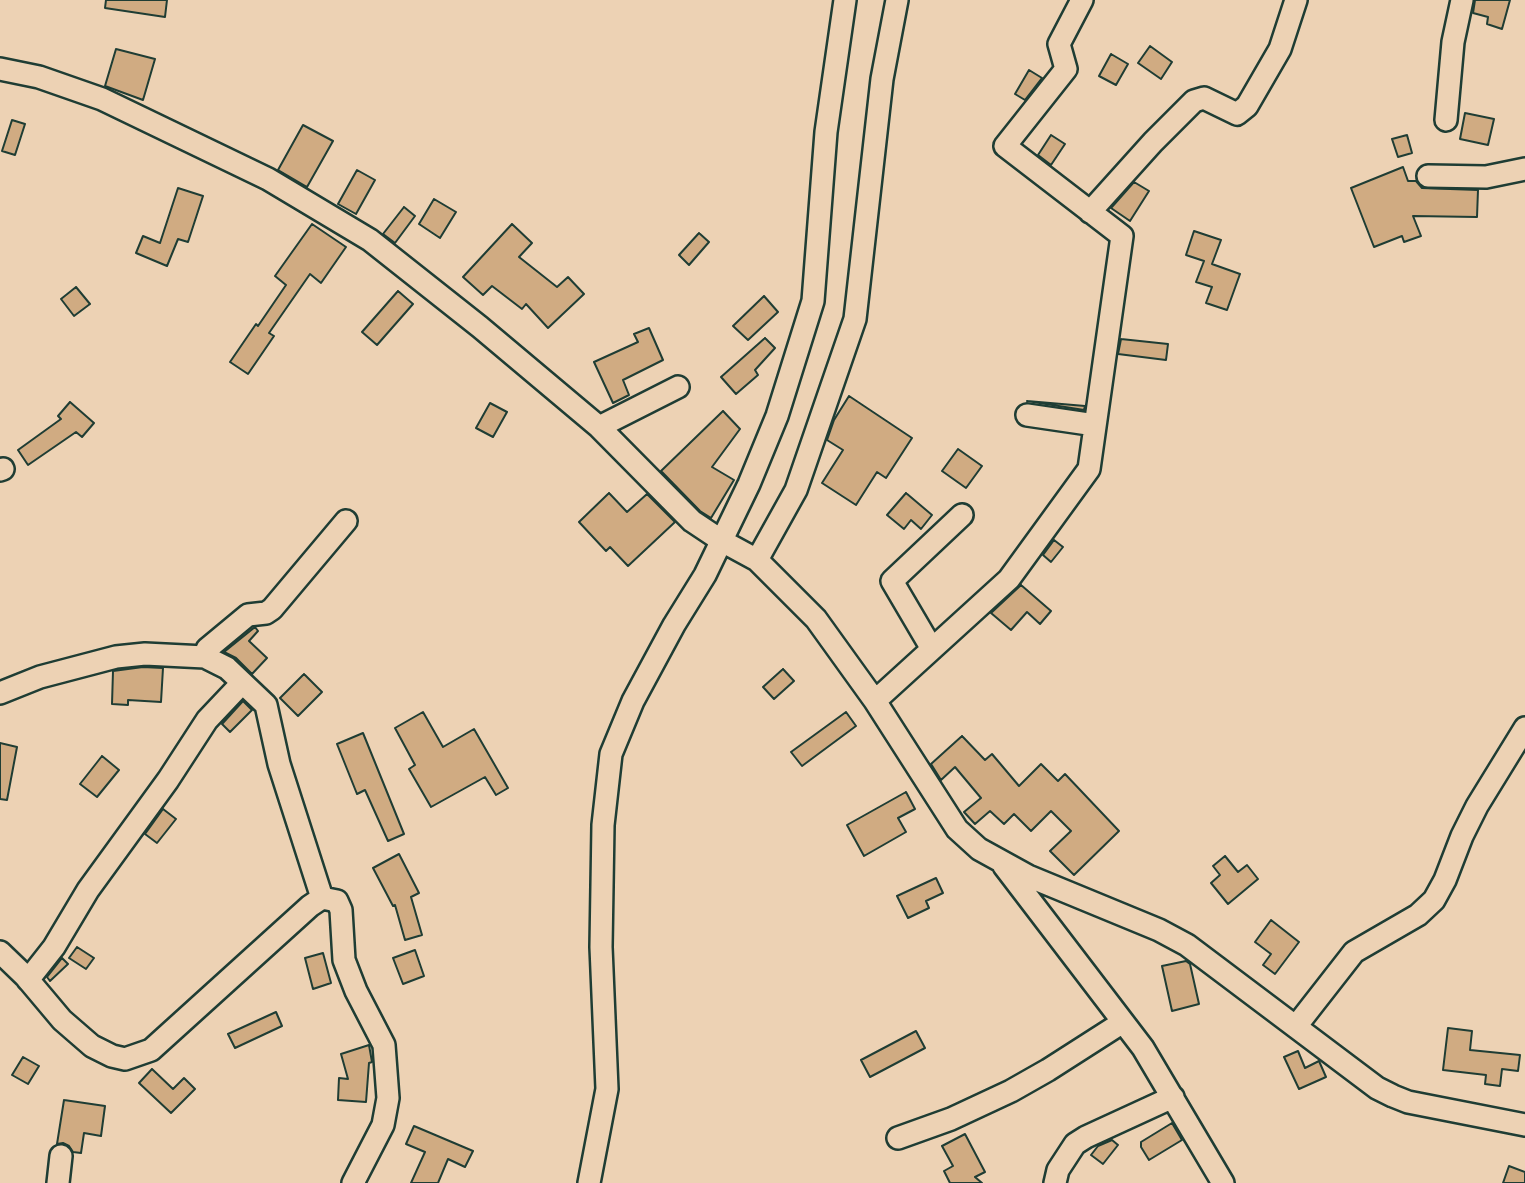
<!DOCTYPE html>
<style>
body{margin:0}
canvas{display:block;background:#edd2b4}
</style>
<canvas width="1525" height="1183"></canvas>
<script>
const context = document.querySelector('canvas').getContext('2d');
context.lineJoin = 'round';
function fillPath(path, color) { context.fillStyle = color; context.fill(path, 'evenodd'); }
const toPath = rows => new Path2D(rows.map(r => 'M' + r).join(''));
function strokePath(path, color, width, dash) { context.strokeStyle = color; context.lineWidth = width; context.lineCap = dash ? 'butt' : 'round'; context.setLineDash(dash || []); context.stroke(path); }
const building = toPath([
 [106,0,167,0,165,17,105,8,106,0],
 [1475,0,1510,0,1502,29,1487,24,1488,17,1473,13,1475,0],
 [1150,46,1172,62,1161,79,1138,63,1150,46],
 [116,49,155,59,143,100,105,86,116,49],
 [1111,54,1128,64,1116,85,1099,76,1111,54],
 [1029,70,1042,78,1025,100,1015,94,1029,70],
 [1465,113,1494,119,1488,145,1460,139,1465,113],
 [12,120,25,124,15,155,2,151,12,120],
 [303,125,333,141,307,187,278,170,303,125],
 [1051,135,1065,144,1051,165,1038,155,1051,135],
 [1407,135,1412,153,1398,157,1392,139,1407,135],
 [1403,167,1408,181,1416,181,1422,188,1478,190,1477,217,1413,216,1421,236,1404,242,1402,236,1374,247,1351,188,1403,167],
 [357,170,375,180,356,214,338,204,357,170],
 [1134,182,1149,191,1130,221,1111,208,1134,182],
 [178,188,203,196,188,242,178,239,167,266,136,253,143,236,160,243,178,188],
 [434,199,456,212,440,238,419,224,434,199],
 [404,207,415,216,395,243,383,234,404,207],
 [312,224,346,247,321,283,310,274,269,333,274,336,248,374,230,362,256,324,258,326,286,285,275,276,312,224],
 [512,224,532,243,519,257,557,287,568,277,584,294,548,328,526,304,522,309,492,286,483,295,463,277,512,224],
 [1194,231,1221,240,1212,264,1240,274,1227,310,1206,303,1212,287,1196,282,1204,261,1186,255,1194,231],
 [699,233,709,242,689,265,679,255,699,233],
 [76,287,90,304,74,316,61,299,76,287],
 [398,291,413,304,377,345,362,332,398,291],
 [764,296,778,312,748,340,733,326,764,296],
 [649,328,663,360,623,380,629,395,613,403,594,362,638,342,634,334,649,328],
 [765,338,775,348,755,370,758,375,736,394,721,377,765,338],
 [1121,339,1168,344,1166,360,1118,354,1121,339],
 [849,396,912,438,886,478,877,472,856,505,822,483,843,450,827,440,834,420,849,396],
 [1027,401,1085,406,1084,410,1027,401],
 [70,402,94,423,82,437,76,432,28,465,18,450,61,419,58,416,70,402],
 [490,403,507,412,493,437,476,428,490,403],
 [723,411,740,429,712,467,734,480,711,518,700,511,661,471,723,411],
 [958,449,982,466,966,488,942,471,958,449],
 [609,493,627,512,647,494,675,522,628,566,610,547,606,551,579,522,609,493],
 [906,493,932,515,921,529,911,520,904,529,887,515,906,493],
 [1054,540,1063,547,1051,562,1043,555,1054,540],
 [1021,585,1051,611,1040,624,1027,612,1011,630,991,613,1021,585],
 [255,627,258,631,249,641,267,658,252,674,236,658,224,652,255,627],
 [143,667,163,668,161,702,128,700,128,705,112,704,113,671,143,667],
 [783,669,794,681,774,699,763,687,783,669],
 [304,674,322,692,298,716,280,698,304,674],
 [243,701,252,710,230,732,222,724,243,701],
 [423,712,443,747,474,729,508,788,496,795,485,777,431,807,409,769,415,765,395,728,423,712],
 [846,712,856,726,802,766,791,752,846,712],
 [363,733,404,834,388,841,365,790,357,794,337,744,363,733],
 [962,736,985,760,992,754,1019,786,1041,764,1058,781,1065,774,1119,831,1074,875,1050,851,1071,831,1051,811,1031,831,1014,814,1004,824,990,811,975,824,964,812,981,798,955,767,941,780,931,764,962,736],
 [0,743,17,747,7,800,0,799,0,743],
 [102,756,119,770,97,797,80,784,102,756],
 [906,792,915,809,898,818,906,832,864,856,847,825,906,792],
 [163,809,176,819,157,843,145,834,163,809],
 [399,854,419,893,411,897,422,935,405,940,395,905,393,906,373,868,399,854],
 [1225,856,1238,872,1247,865,1258,879,1228,904,1211,883,1220,875,1213,866,1225,856],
 [936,878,943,893,926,901,929,908,908,918,897,896,936,878],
 [1271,920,1299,942,1275,974,1263,965,1271,954,1255,942,1271,920],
 [77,947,94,958,86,969,69,958,77,947],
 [415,950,424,976,403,984,393,958,415,950],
 [323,953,331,983,313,989,305,958,323,953],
 [62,958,68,964,50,981,47,977,62,958],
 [1186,961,1190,964,1199,1004,1172,1011,1162,966,1186,961],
 [276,1012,282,1026,235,1048,228,1034,276,1012],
 [1448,1028,1472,1031,1470,1050,1520,1055,1518,1071,1502,1069,1500,1086,1485,1084,1486,1075,1443,1070,1448,1028],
 [916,1031,925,1048,870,1077,861,1060,916,1031],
 [369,1045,372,1062,369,1063,366,1102,338,1100,339,1078,348,1079,341,1054,369,1045],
 [1298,1051,1305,1068,1319,1061,1326,1077,1299,1089,1284,1057,1298,1051],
 [23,1057,39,1066,28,1084,12,1075,23,1057],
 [152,1069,173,1089,184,1078,195,1089,171,1113,139,1083,152,1069],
 [64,1100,105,1106,101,1136,84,1133,81,1153,73,1152,69,1146,63,1143,57,1144,64,1100],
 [1172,1123,1182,1140,1149,1160,1141,1147,1141,1142,1172,1123],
 [414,1126,473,1151,465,1167,448,1159,438,1183,411,1183,425,1152,406,1144,414,1126],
 [965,1134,985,1172,975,1177,982,1183,950,1183,944,1171,953,1166,942,1146,965,1134],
 [1112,1140,1118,1145,1103,1164,1091,1155,1098,1146,1112,1140],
 [1509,1166,1525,1172,1525,1183,1503,1183,1509,1166]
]);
fillPath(building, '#d0ab82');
strokePath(building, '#1f3d34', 2);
const minor = toPath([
 [0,69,39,77,102,99,268,179,370,240,480,327,599,427,692,521,722,541,757,560,816,619,875,701,957,829,979,849,1028,876,1159,930,1187,945,1377,1088,1393,1096,1408,1102,1525,1125],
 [1446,120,1453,42,1462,0],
 [1428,176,1486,177,1525,169],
 [1090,212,1153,142,1194,101,1204,98,1237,114,1247,106,1280,49,1296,0],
 [1027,415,1095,425],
 [599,427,678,387],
 [0,470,3,469],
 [757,560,796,490,855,319,882,79,897,0],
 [932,649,892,581,962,515],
 [205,657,207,649,248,615,266,613,272,609,346,521],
 [0,693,40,677,116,657,145,654,205,657,227,668,266,705,279,764,322,898],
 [875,701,1009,579,1089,469,1122,236,1005,146,1066,69,1059,44,1082,0],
 [1004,866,1143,1048,1223,1183],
 [0,952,25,976,62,1020,92,1046,112,1056,125,1059,151,1050,310,906,322,898,337,901,341,910,344,960,356,991,384,1045,388,1098,383,1125,353,1183],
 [28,980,54,947,88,890,168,780,207,720,242,683],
 [1297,1025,1354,952,1418,915,1434,900,1445,880,1462,836,1477,806,1525,728],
 [898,1138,951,1119,1011,1091,1048,1070,1123,1022],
 [58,1183,61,1156],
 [589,1183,607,1089,601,947,603,825,611,754,633,701,674,625,705,575,749,484,777,416,813,301,826,132,845,0],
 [1055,1183,1058,1170,1075,1144,1086,1137,1173,1097]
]);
strokePath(minor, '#1f3d34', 26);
strokePath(minor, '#edd2b4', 21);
</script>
